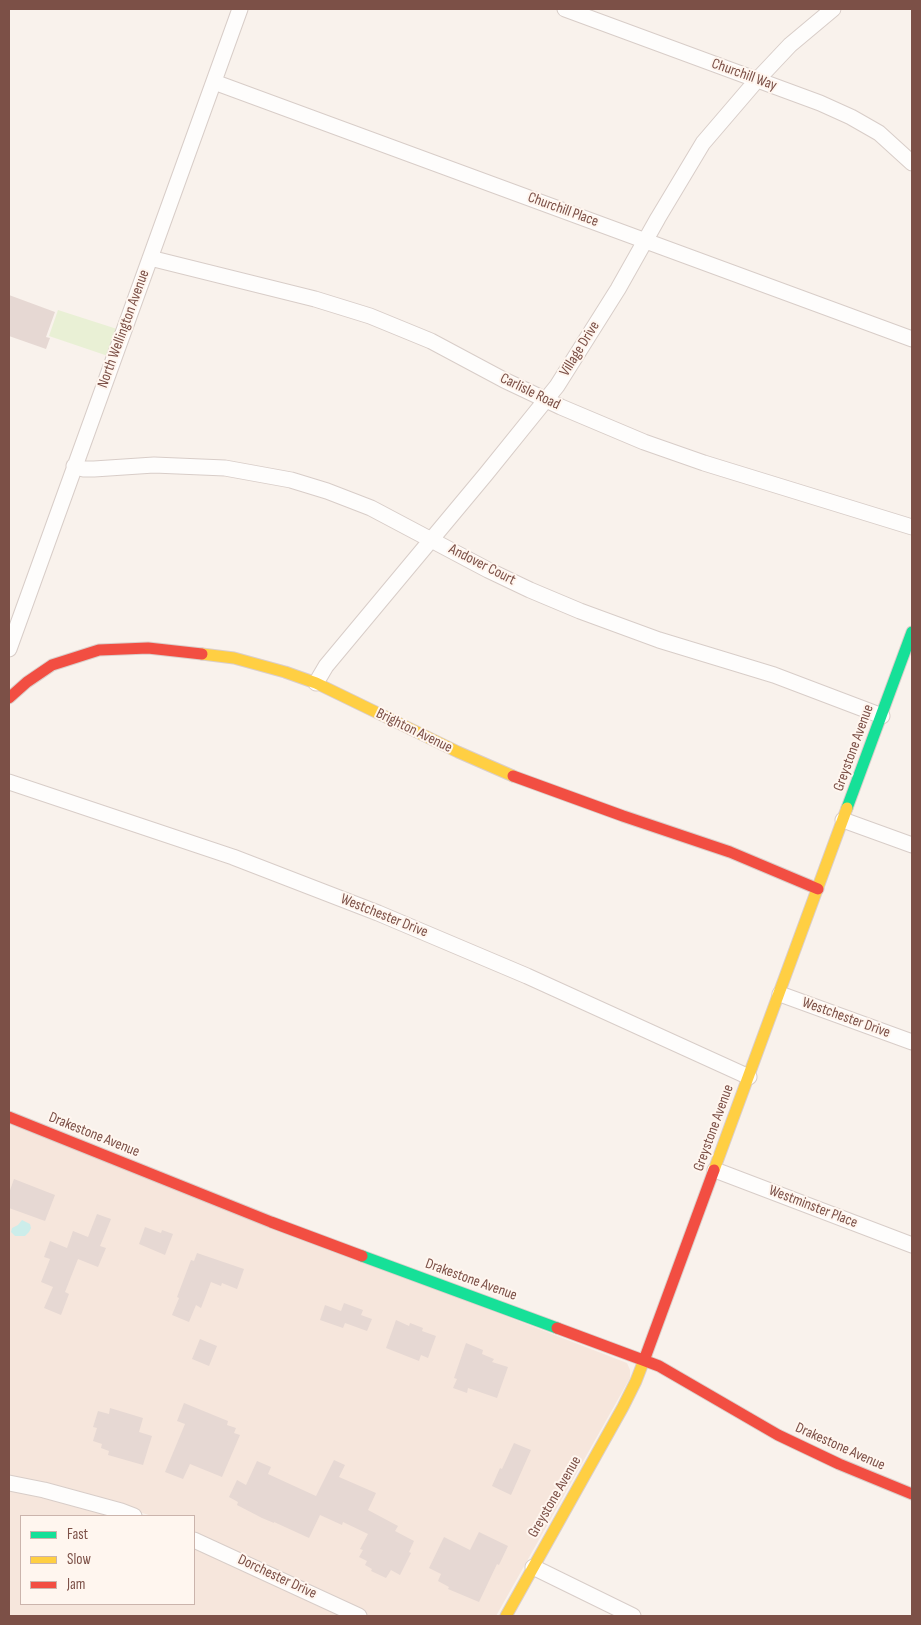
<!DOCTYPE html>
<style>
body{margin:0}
#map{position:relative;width:921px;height:1625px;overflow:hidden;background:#f9f2ec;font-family:"Sofia Sans Condensed",sans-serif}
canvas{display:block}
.frame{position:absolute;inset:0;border:10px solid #7c5047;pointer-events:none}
.legend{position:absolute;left:20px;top:1515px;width:175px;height:90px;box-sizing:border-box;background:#fff6ef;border:1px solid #cbb4ac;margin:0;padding:6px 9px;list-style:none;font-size:15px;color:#7c5047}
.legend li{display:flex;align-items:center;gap:10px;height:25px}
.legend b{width:25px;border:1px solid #cbb4ac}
</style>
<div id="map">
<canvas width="921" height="1625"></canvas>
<div class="frame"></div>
<ul class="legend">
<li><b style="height:6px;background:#16e098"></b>Fast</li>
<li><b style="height:6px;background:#ffcf43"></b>Slow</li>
<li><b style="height:6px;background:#f24e42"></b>Jam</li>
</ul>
</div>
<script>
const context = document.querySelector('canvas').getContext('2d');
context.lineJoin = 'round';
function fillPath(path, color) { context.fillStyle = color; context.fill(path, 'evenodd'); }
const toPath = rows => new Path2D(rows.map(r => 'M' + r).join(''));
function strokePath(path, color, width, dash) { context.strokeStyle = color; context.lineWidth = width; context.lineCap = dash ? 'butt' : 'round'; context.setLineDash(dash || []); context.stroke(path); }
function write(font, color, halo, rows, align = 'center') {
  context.font = font + ' "Sofia Sans Condensed",sans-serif'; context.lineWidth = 4; context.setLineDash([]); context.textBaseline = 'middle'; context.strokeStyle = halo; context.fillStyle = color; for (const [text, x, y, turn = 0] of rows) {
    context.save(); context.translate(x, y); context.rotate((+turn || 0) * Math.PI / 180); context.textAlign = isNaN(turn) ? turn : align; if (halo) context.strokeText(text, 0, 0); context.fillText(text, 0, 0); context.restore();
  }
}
fillPath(toPath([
 [9,1124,627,1363,630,1370,630,1378,496,1616,369,1616,194,1533,194,1516,152,1516,73,1491,9,1476],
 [9,1490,60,1502,113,1516,21,1516,21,1604,194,1604,194,1546,341,1616,9,1616]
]), '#f6e6dc');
fillPath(toPath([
 [58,310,117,329,108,356,49,336]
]), '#e9f0d5');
fillPath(toPath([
 [22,1220,30,1224,31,1228,29,1232,25,1236,15,1236,11,1232,12,1228,18,1225]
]), '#ccedea');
fillPath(toPath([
 [9,295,55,312,46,337,50,338,46,349,9,336],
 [14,1179,55,1195,45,1221,9,1208,9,1193],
 [97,1214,111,1219,100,1246,106,1248,98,1267,78,1259,65,1292,69,1294,61,1315,44,1308,53,1287,41,1282,50,1259,44,1257,50,1241,67,1248,73,1231,88,1237],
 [145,1227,161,1233,162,1230,173,1234,165,1255,139,1244],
 [197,1253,244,1269,237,1289,222,1283,221,1286,211,1282,201,1308,196,1305,189,1322,172,1315,179,1298,177,1297,191,1260,194,1261],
 [344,1303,363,1310,361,1315,372,1319,367,1331,345,1323,343,1328,320,1320,325,1305,341,1311],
 [396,1320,409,1326,410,1323,423,1328,422,1331,436,1336,428,1358,421,1355,419,1361,386,1348],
 [200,1339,217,1346,209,1366,192,1359],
 [466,1343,483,1350,482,1354,494,1359,492,1362,508,1367,497,1398,468,1388,467,1393,453,1388,457,1379,454,1378],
 [184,1403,228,1421,227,1425,236,1428,234,1433,240,1435,222,1477,190,1464,183,1479,165,1472,185,1424,177,1421],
 [110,1408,143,1418,139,1432,152,1436,143,1465,108,1455,109,1451,101,1448,102,1444,93,1441,97,1428,93,1427,98,1411,109,1414],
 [514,1443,531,1450,511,1495,492,1486,500,1468,502,1469],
 [334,1460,345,1465,339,1477,376,1493,368,1510,398,1526,395,1531,414,1541,409,1552,411,1553,400,1575,391,1570,386,1578,371,1571,372,1569,365,1565,367,1561,359,1557,363,1550,360,1549,368,1534,343,1522,342,1525,320,1515,309,1538,274,1522,274,1523,262,1518,237,1505,238,1502,229,1497,237,1480,246,1485,257,1461,271,1467,268,1474,316,1496],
 [479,1532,508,1546,499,1565,497,1564,479,1602,448,1589,449,1587,438,1581,441,1574,429,1568,444,1537,470,1550]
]), '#e6d8d3');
const street = toPath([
 [565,9,820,103,851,117,879,133,912,163],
 [214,82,912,339],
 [150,258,315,299,370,316,431,341,504,380,561,407,644,442,704,463,912,527],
 [74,466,83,469,94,469,154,465,225,468,291,480,327,491,371,508,488,570,530,590,580,611,659,640,774,675,882,716],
 [9,649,240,9],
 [316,683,326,666,486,474,557,386,618,289,658,218,703,143,757,80,790,45,833,9],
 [9,782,233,857,378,913,527,976,749,1077],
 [843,820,912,845],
 [780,994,912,1042],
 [715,1170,912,1245],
 [9,1483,44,1490,121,1511,134,1516],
 [194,1540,359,1616],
 [533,1567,633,1616]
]);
const fast = toPath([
 [847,808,912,632],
 [362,1256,557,1328]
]);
const slow = toPath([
 [202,654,234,658,285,672,316,683,458,752,513,776],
 [714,1170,847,808],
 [506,1616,623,1407,636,1381,646,1355]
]);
const jam = toPath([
 [9,698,27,682,52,665,99,650,148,648,202,654],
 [513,776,623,816,730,852,818,889],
 [9,1117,271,1222,362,1256],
 [557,1328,659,1366,778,1435,839,1464,912,1494],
 [646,1355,714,1170]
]);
strokePath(street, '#d8cdc8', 17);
strokePath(fast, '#daceca', 13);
strokePath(slow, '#daceca', 13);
strokePath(jam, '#daceca', 13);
strokePath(street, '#fefdfc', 15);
strokePath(fast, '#16e098', 11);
strokePath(slow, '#ffcf43', 11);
strokePath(jam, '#f24e42', 11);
write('15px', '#7c5047', '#fff6ef', [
 ["Churchill Way",744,75,20],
 ["Churchill Place",563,210,20],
 ["North Wellington Avenue",124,329,-70],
 ["Village Drive",580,349,-58],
 ["Carlisle Road",530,392,26],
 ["Andover Court",482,565,27],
 ["Brighton Avenue",414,731,26],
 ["Greystone Avenue",854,748,-70],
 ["Westchester Drive",384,916,22],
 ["Westchester Drive",846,1018,20],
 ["Greystone Avenue",714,1128,-70],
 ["Drakestone Avenue",94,1135,22],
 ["Westminster Place",813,1207,21],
 ["Drakestone Avenue",471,1280,20],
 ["Drakestone Avenue",840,1447,24],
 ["Greystone Avenue",555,1497,-60],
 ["Dorchester Drive",277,1577,25]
]);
</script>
